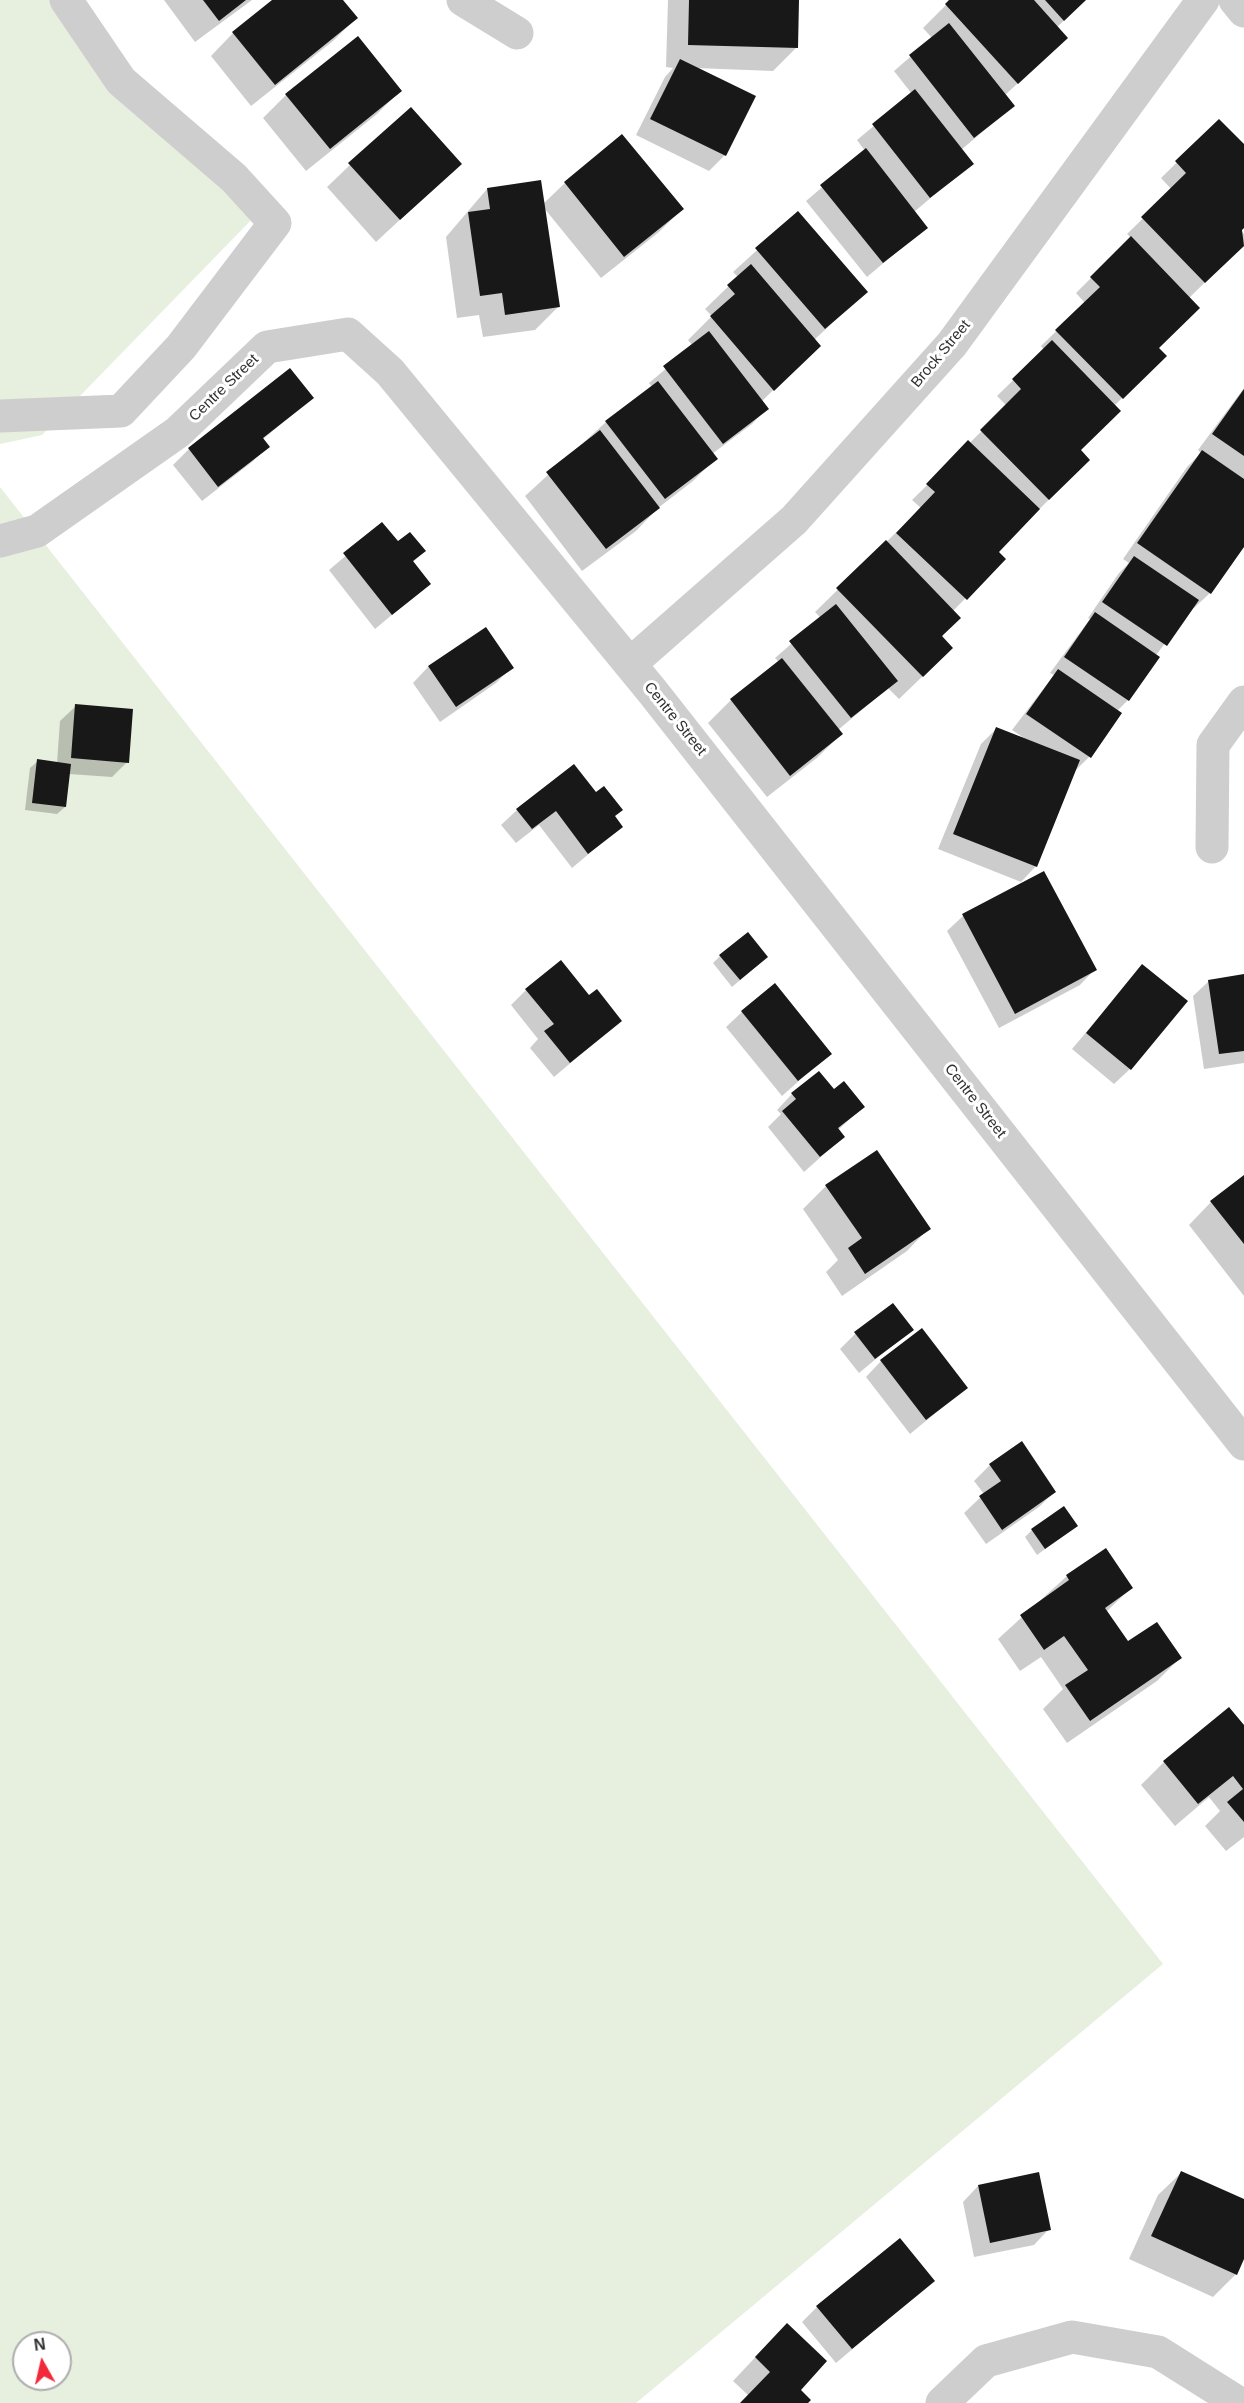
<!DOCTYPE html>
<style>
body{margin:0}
#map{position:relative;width:1244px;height:2403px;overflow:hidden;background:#fff;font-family:Arial,sans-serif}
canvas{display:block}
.north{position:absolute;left:12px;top:2331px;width:60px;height:60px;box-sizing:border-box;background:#fff;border:2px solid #adadad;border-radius:50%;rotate:352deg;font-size:16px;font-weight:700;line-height:24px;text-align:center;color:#313131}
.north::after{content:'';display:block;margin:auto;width:21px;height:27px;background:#f32839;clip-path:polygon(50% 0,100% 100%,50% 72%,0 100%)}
</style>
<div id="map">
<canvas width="1244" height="2403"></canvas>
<div class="north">N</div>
</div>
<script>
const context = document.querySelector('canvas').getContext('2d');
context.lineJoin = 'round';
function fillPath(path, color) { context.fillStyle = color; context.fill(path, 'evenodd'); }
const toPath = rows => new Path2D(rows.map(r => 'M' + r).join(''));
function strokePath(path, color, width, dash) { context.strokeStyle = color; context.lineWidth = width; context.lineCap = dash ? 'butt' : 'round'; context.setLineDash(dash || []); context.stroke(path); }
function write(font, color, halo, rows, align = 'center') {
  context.font = font + ' Arial,sans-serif'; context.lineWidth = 6; context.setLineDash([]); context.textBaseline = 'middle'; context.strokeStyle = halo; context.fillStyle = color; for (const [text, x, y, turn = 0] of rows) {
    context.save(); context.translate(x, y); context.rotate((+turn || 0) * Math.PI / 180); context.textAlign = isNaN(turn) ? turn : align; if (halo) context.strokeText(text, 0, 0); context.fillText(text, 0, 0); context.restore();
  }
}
fillPath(toPath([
 [0,0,83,0,190,158,258,213,42,435,0,444],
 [0,487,1163,1964,636,2403,0,2403],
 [24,2343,60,2343,60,2379,24,2379]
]), '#e7efde');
fillPath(toPath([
 [164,0,252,0,195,42],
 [274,0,341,0,356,18,333,41,251,106,211,56,233,33],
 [668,0,798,0,796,48,773,71,695,68,725,155,709,171,636,135,665,77,673,68,666,67],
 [951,0,1086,0,1057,27,1043,60,1004,96,1013,106,961,150,972,163,914,212,926,227,867,277,806,201,865,151,857,140,912,94,894,71,932,38,923,28],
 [400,91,377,114,306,171,263,118,286,95],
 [1219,121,1244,146,1244,226,1240,230,1244,234,1244,244,1189,298,1157,348,1165,356,1114,406,1079,450,1088,460,997,552,1004,559,953,611,928,671,899,699,888,688,838,730,841,734,818,757,767,797,708,723,731,700,779,662,775,658,821,618,815,612,921,508,912,500,1007,406,997,396,1044,350,1041,346,1085,303,1076,293,1131,238,1127,234,1172,190,1161,178],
 [460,164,376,242,327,187,350,165],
 [565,183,682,209,659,232,601,278,544,208,558,307,535,330,483,337,479,315,457,318,446,237,487,189,543,204],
 [798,213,866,292,814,340,796,368,762,401,767,408,752,424,712,454,716,458,693,481,658,508,636,531,582,571,525,496,606,422,652,387,649,383,693,346,688,340,712,316,705,309,738,277,733,272],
 [290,370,312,398,262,440,268,446,252,462,202,501,173,465,189,449],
 [1244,388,1244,544,1210,593,1194,608,1193,607,1156,655,1158,657,1128,700,1117,711,1120,713,1089,757,1073,773,1036,866,1021,882,938,849,981,744,996,729,1024,738,1012,730,1054,675,1050,673,1090,619,1088,618,1119,573,1129,563,1123,559,1187,467,1201,453,1198,450],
 [382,525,397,543,424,551,412,563,429,584,375,629,329,570],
 [485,629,512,667,496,683,440,722,413,683,428,667],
 [76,706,127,762,112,777,69,774,65,807,57,814,25,810,30,768,38,761,57,763,60,721],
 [574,766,621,827,572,868,539,825,516,843,501,825,517,810],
 [963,916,1095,969,1080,985,999,1028,947,931],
 [720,956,759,964,732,987,713,963],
 [1142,966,1130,1069,1114,1084,1072,1049],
 [1244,976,1244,1063,1204,1069,1193,996,1209,981],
 [526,990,589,997,620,1021,554,1077,530,1048,538,1039,511,1005],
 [742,1012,830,1053,782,1096,726,1027],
 [834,1091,863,1107,838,1130,843,1137,804,1172,768,1127,781,1114,777,1110,792,1094],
 [1244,1177,1244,1296,1189,1225,1211,1202],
 [826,1186,929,1228,907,1251,842,1296,826,1272,838,1260,803,1209],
 [912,1329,859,1373,840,1349,855,1334],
 [881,1361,966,1388,910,1434,866,1377],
 [1021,1443,1054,1492,1039,1507,986,1544,964,1513,984,1494,974,1481,990,1465],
 [1076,1526,1037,1555,1025,1537,1032,1530],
 [1067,1576,1131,1588,1106,1612,1128,1644,1180,1658,1157,1681,1067,1743,1043,1709,1063,1689,1041,1657,1020,1671,998,1639],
 [1229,1709,1244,1727,1244,1837,1226,1851,1205,1826,1220,1811,1209,1797,1175,1826,1141,1785,1164,1762],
 [1181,2173,1244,2201,1244,2256,1236,2274,1213,2297,1129,2259,1158,2195],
 [978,2186,1049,2229,1034,2245,974,2257,963,2202],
 [933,2281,836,2363,802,2322,817,2307],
 [764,2348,799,2390,806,2403,741,2403,748,2395,733,2381]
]), '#0003');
fillPath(toPath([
 [203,0,246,0,219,21],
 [272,0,343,0,358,18,275,85,232,32],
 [689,0,799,0,798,48,688,45],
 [949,0,1034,0,1068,38,1018,84,945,4],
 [1045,0,1086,0,1064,21],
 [949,23,1015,106,974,138,909,55],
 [358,36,402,91,330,149,285,94],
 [680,59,756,96,726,156,650,119],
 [915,89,974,164,930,198,872,124],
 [411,107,462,164,400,220,348,163],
 [1219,119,1244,144,1244,228,1242,230,1244,246,1205,283,1141,217,1186,173,1175,161],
 [622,134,684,209,624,257,564,182],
 [866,148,928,228,883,263,820,185],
 [541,180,560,307,505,315,502,293,480,296,468,212,490,209,487,188],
 [798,211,868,292,825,329,755,248],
 [1131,236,1200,308,1159,348,1167,356,1123,399,1055,330,1100,287,1090,277],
 [751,264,821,346,774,391,710,316,735,294,727,285],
 [709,331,769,409,723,444,663,366],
 [1052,340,1121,411,1081,450,1090,460,1049,500,980,430,1021,389,1012,379],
 [290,368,314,398,263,438,270,447,218,487,188,448],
 [658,381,718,459,665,499,605,421],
 [1244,389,1244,456,1212,434],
 [600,430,660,508,606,549,546,472],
 [968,440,1040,509,999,552,1006,559,967,600,896,533,935,492,926,484],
 [1202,450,1244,479,1244,547,1211,594,1137,543],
 [382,522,398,541,410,532,426,551,413,561,431,584,392,615,343,553],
 [886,540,961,618,942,636,953,648,923,677,836,588],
 [1134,556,1199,600,1167,646,1102,602],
 [836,604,898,681,851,718,789,641],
 [1095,612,1160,657,1129,701,1064,657],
 [486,627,514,668,456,707,428,666],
 [782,658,843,734,790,776,730,699],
 [1058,669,1122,713,1091,758,1026,714],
 [75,704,133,709,129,763,71,758],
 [996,727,1080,760,1037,867,953,834],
 [37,759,71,764,66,807,32,803],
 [574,764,596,792,604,786,623,810,615,816,623,827,588,854,556,811,532,829,516,809],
 [1044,871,1097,970,1015,1014,962,914],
 [748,932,768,957,740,980,719,955],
 [561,960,589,995,597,989,622,1021,570,1063,544,1031,554,1024,525,989],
 [1142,964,1188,1001,1131,1070,1086,1033],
 [1244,974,1244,1051,1219,1054,1208,980],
 [775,983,832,1054,798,1081,741,1011],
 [819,1071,834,1089,844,1081,865,1107,838,1128,845,1137,820,1157,782,1111,796,1099,791,1093],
 [877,1150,931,1229,865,1274,848,1248,862,1238,825,1185],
 [1244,1175,1244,1244,1210,1201],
 [893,1303,914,1330,875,1359,854,1332],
 [922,1328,968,1388,926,1420,880,1360],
 [1022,1441,1056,1492,1002,1530,979,1496,1001,1481,989,1464],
 [1064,1506,1078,1526,1045,1549,1031,1529],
 [1106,1548,1133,1588,1105,1608,1128,1641,1157,1622,1182,1658,1090,1721,1065,1685,1088,1670,1064,1636,1044,1650,1020,1615,1069,1580,1066,1575],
 [1229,1707,1244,1725,1244,1822,1227,1802,1243,1789,1233,1776,1198,1804,1163,1761],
 [1181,2171,1244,2199,1244,2259,1237,2275,1151,2236],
 [1039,2172,1051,2230,990,2243,978,2185],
 [900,2238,935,2281,852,2349,816,2306],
 [787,2323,827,2361,801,2390,811,2400,808,2403,740,2403,770,2372,755,2357]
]), '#181818');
strokePath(toPath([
 [463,0,517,33],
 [1235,0,1244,11],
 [0,416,121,411,181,347,275,223,234,178,121,81,66,0],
 [0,541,37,531,178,432,267,347,348,334,390,372,652,691,1244,1444],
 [630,664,794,520,952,344,1203,0],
 [1212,847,1213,745,1244,702],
 [942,2403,986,2361,1072,2337,1158,2352,1239,2403]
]), '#cecece', 33);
write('15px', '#313131', '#fff', [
 ["Brock Street",941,354,-50],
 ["Centre Street",224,388,-44],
 ["Centre Street",675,719,51],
 ["Centre Street",975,1101,52]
]);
</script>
